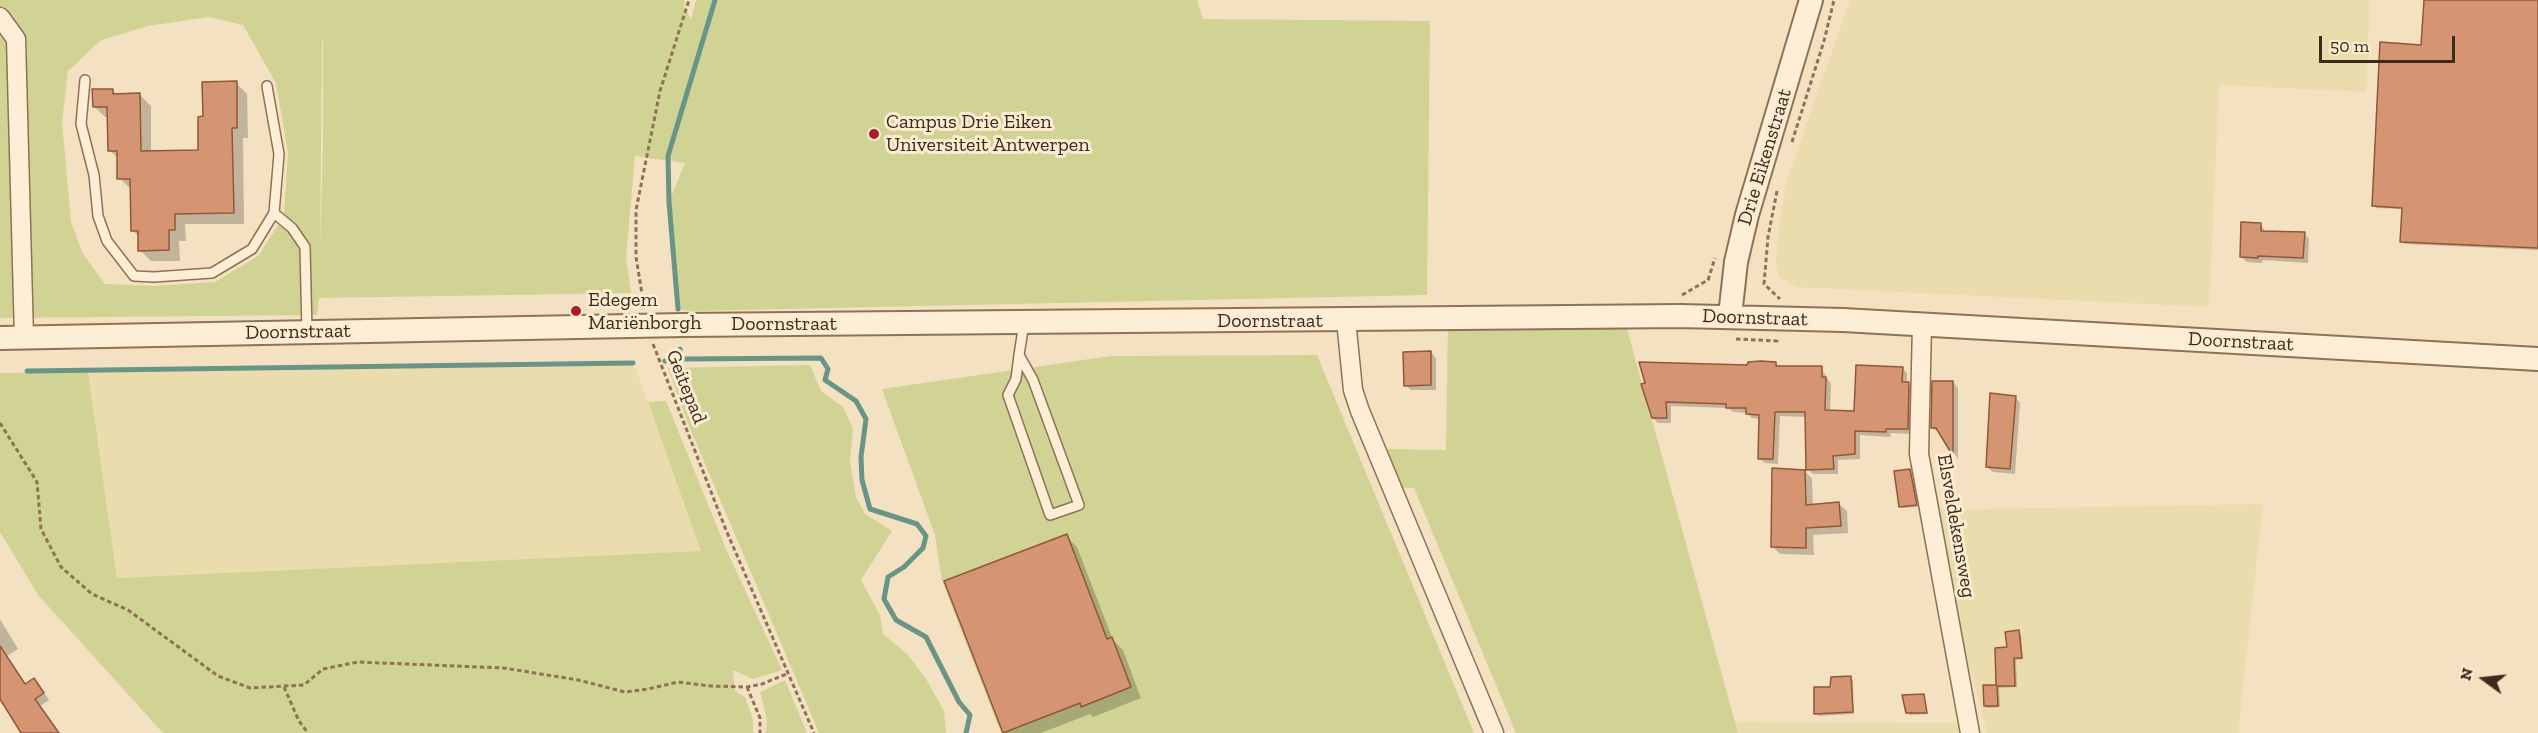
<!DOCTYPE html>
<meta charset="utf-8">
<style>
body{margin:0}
#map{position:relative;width:2538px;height:733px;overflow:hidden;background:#f3e1c1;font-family:"Zilla Slab",serif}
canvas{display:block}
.north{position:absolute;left:2454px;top:649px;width:60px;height:60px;-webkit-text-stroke:4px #faebd1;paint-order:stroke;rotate:285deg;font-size:16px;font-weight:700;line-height:24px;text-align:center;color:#3d2a1c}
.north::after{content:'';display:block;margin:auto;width:21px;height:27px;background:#3d2a1c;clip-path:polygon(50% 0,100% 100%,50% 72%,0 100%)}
.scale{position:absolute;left:2319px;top:36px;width:136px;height:27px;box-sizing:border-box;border:3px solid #3d2a1c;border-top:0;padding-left:8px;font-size:18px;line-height:21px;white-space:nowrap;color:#3d2a1c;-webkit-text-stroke:4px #faebd1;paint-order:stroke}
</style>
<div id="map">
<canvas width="2538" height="733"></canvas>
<div class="north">N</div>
<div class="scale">50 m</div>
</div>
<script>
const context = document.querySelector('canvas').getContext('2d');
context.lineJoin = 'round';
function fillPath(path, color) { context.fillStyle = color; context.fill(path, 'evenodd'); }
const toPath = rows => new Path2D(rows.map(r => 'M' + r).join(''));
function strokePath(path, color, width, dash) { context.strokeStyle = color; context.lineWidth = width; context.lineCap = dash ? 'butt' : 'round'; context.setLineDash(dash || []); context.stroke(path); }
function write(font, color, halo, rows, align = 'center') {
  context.font = font + ' "Zilla Slab",serif'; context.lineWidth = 6; context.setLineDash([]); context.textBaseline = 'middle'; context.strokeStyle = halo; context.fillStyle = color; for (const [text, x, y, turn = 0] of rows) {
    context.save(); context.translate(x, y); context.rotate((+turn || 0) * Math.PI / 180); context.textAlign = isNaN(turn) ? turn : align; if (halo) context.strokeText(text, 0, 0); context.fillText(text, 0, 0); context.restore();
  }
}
fillPath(toPath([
 [1850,0,2370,0,2366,92,2219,85,2209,307,1797,287,1779,277,1776,264,1778,235,1787,180],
 [634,364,702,551,117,578,88,372],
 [2263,504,2238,733,1987,733,1929,510],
 [1735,722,1968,723,1970,733,1738,733]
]), '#eadcad');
fillPath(toPath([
 [0,0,685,0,684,7,691,19,696,0,1197,0,1203,19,1430,21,1427,295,692,311,678,309,669,202,685,163,635,156,626,258,631,293,319,298,317,315,0,318],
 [209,17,243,25,276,83,288,153,284,216,258,256,215,282,155,286,105,284,83,254,71,222,62,122,68,71,101,40,148,26],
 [323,41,323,147,320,250,322,41],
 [1624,318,1738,733,1516,733,1414,488,1392,488,1375,449,1446,450,1448,319],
 [1317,355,1474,733,1001,733,942,581,935,535,882,389,1111,356],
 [810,365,821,391,843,407,853,429,850,462,856,497,865,514,892,531,861,580,880,615,883,634,908,655,926,679,944,711,946,733,819,733,689,426,668,368],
 [88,372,117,578,701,551,648,402,666,401,726,549,782,670,753,679,733,670,735,691,745,697,753,720,753,733,163,733,38,595,0,532,0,373],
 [785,680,807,733,766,733,767,719,760,692]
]), '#d0d393');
fillPath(toPath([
 [2426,0,2538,0,2538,250,2404,244,2402,241,2403,209,2376,208,2374,205,2423,46],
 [236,83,247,94,248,138,243,138,244,224,185,224,186,241,179,241,180,261,151,261,140,250,140,238,132,230,131,189,119,178,119,159,109,150,109,117,105,117,94,106,113,91,117,95,140,95,151,106,151,152,200,151,204,118],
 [2260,224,2266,232,2304,234,2309,239,2308,263,2263,260,2262,263,2247,262,2241,257],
 [1431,352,1436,358,1436,390,1411,390,1406,385],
 [1775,363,1780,367,1821,368,1831,384,1830,412,1855,413,1902,368,1907,373,1907,384,1914,389,1913,434,1891,433,1890,437,1860,435,1860,459,1838,460,1838,474,1813,474,1808,469,1807,417,1780,416,1778,464,1765,463,1759,458,1761,419,1752,418,1747,413,1733,412,1728,408,1671,406,1671,423,1658,423,1653,418,1643,385],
 [1953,382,1958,388,1958,459,1941,433,1932,428],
 [2015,397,2020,403,2015,474,1993,472,1987,467],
 [1910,470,1918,507,1903,508,1900,506],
 [1805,471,1812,479,1813,506,1839,504,1847,511,1848,533,1813,535,1814,555,1780,554,1772,546],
 [1066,536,1077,547,1113,640,1123,650,1141,698,1093,717,1090,714,1041,733,1005,733],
 [0,619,18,649,7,656,26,685,34,680,40,686,49,700,40,706,59,733,23,733,0,697],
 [2018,632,2021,634,2023,659,2016,660,2017,687,1999,688,2000,707,1987,708,1985,705,1985,687,1998,686,2008,649],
 [1850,678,1853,680,1854,714,1818,716,1816,713,1832,688],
 [1923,696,1928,714,1910,715,1907,712]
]), '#0003');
strokePath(toPath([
 [678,309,669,202,668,156,715,0],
 [680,349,681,359,821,358,828,369,825,380,856,401,866,419,861,457,862,480,870,509,917,524,926,536,923,548,904,567,888,577,884,599,896,620,926,637,959,702,970,715,966,733],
 [665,361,681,359],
 [27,371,633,363]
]), '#699587', 5);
const building = toPath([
 [2424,0,2538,0,2538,248,2400,242,2402,208,2372,206,2380,42,2421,45,2424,0],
 [237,81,237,128,232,128,234,213,175,214,175,230,169,230,169,250,138,251,138,231,131,231,130,179,117,179,117,151,108,151,107,107,93,107,92,89,113,89,113,94,140,93,141,151,198,150,198,117,203,116,202,82,237,81],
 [2241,222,2261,223,2261,231,2305,232,2303,258,2258,256,2258,258,2240,257,2241,222],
 [1431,351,1431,385,1404,386,1403,352,1431,351],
 [1761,361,1776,362,1776,366,1822,366,1822,377,1826,377,1825,410,1854,411,1856,365,1903,367,1902,382,1909,382,1908,429,1886,429,1886,432,1855,431,1855,454,1833,456,1834,469,1806,470,1805,412,1775,412,1773,459,1758,459,1759,415,1746,414,1746,408,1726,408,1726,404,1666,402,1667,418,1652,418,1641,384,1645,383,1639,362,1747,365,1748,362,1761,361],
 [1932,381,1953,381,1953,456,1936,428,1931,428,1932,381],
 [1990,393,2016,396,2010,469,1986,467,1990,393],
 [1772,468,1805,470,1806,505,1839,502,1841,526,1806,528,1806,548,1771,547,1772,468],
 [1910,469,1917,505,1899,507,1894,471,1910,469],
 [1067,534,1107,639,1112,637,1131,687,1081,707,1080,703,1003,733,944,581,1067,534],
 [2019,630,2022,658,2014,658,2015,686,1997,686,1998,706,1984,706,1983,685,1996,685,1995,648,2007,647,2005,632,2019,630],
 [0,646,25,684,34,678,44,693,35,699,59,733,21,733,0,699,0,646],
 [1851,676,1853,712,1814,714,1814,687,1830,687,1831,677,1851,676],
 [1924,694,1927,713,1906,713,1902,695,1924,694]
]);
fillPath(building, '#d69572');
strokePath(building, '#925638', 1.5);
const service = toPath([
 [85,80,81,124,94,175,98,216,107,241,134,276,154,277,212,273,252,249,274,213,279,154,267,86],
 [274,213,292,228,305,247,307,332],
 [1019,355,1033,380,1079,505,1050,515,1008,395,1016,379,1019,355,1024,323]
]);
const minor = toPath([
 [0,17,16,39,24,338],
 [1346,320,1353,390,1360,411,1494,733],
 [1922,325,1919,454,1970,733]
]);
const tertiary = toPath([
 [1730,316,1736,262,1747,215,1811,0],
 [0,338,684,325,1680,316,1843,320,2538,359]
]);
strokePath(service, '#8f7156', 12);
strokePath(minor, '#8f7156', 21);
strokePath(tertiary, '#8f7156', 26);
strokePath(toPath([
 [1792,142,1824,41,1834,0],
 [1777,191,1768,237,1764,284,1780,299],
 [1682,295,1708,280,1715,258],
 [644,306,636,257,636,210,660,91,689,0],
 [1736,339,1777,341,1777,338],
 [653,344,726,530,814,733],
 [0,423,37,482,41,529,61,567,92,594,128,610,218,676,250,688,304,685,323,669,358,662,504,668,578,680,625,692,648,689,678,682,710,686,747,687,762,684,789,673],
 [284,687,299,721,308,733],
 [747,687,760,718,760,733]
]), '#8f7156', 3, [4.5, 3]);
strokePath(service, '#fdeed5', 9);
strokePath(minor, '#fdeed5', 18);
strokePath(tertiary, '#fdeed5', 22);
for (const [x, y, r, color] of [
 [874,134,6,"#a61e28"],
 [576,311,6,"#a61e28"]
]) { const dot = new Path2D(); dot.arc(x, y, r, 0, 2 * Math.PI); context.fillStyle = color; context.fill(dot); strokePath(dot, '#faebd1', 2); }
write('20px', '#3d2a1c', '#faebd1', [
 ["Campus Drie Eiken",886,122],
 ["Universiteit Antwerpen",886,145],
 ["Edegem",588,300],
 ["Mariënborgh",588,323]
], 'left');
write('20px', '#3d2a1c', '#faebd1', [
 ["Drie Eikenstraat",1765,157,-73],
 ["Doornstraat",1755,318,2],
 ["Doornstraat",1270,321],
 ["Doornstraat",784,324],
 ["Doornstraat",298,332,-1],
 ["Doornstraat",2241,342,3],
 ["Geitepad",686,387,68],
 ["Elsveldekensweg",1956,526,80]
]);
</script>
